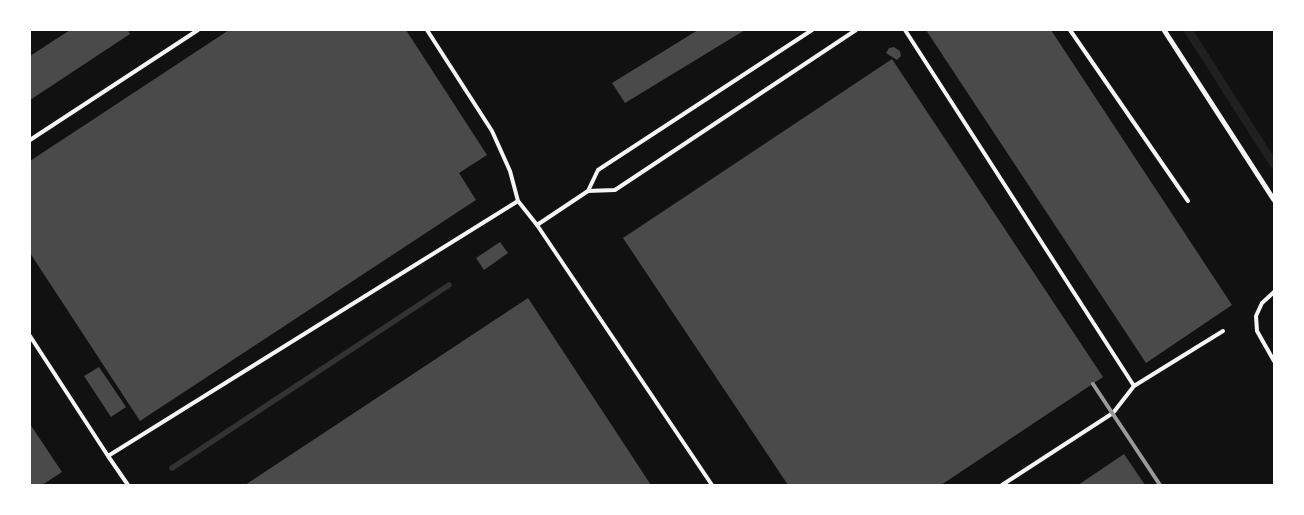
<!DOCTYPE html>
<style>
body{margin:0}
#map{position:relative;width:1304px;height:515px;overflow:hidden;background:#111;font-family:Barlow,sans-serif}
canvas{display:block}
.frame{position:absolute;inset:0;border:31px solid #fff;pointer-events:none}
</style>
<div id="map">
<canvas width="1304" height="515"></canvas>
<div class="frame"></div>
</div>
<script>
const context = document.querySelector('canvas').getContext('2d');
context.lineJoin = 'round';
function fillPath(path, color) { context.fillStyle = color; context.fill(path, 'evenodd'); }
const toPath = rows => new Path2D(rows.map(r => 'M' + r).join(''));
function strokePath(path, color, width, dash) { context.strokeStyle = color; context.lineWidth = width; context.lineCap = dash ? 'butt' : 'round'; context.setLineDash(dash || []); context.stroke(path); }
fillPath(toPath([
 [1183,30,1193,30,1274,157,1274,168,1270,166]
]), '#202020');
strokePath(toPath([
 [172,468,449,285]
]), '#333', 5.5);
fillPath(toPath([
 [70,30,128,30,130,34,30,100,30,56],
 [229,30,406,30,487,155,459,173,476,200,140,421,30,253,30,161],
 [698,30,745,30,625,103,612,83],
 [926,30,1051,30,1232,305,1146,363],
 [894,47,900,51,901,56,897,60,886,53,889,48],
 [892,59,1103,377,941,485,788,485,623,238],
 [500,242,508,253,484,270,476,258],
 [528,298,651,485,245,485],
 [99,367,126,407,111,417,84,376],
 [30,424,62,472,42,485,30,485],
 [1124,454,1145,485,1078,485]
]), '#4a4a4a');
strokePath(toPath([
 [427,30,492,131,510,171,518,201],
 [905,30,1134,386],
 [1070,30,1188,201],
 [30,140,198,30],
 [588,191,598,170,812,30],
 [1274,292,1262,303,1256,316,1257,331,1274,361],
 [30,336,108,456],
 [128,485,108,456,518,201,537,225],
 [712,485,537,225,588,191,615,190,856,30],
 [1002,485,1113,413,1134,386,1223,331]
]), '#f5f5f5', 4);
strokePath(toPath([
 [1164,30,1274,200]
]), '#f5f5f5', 5);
strokePath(toPath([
 [1093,384,1160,485]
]), '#9a9a9a', 4);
</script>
